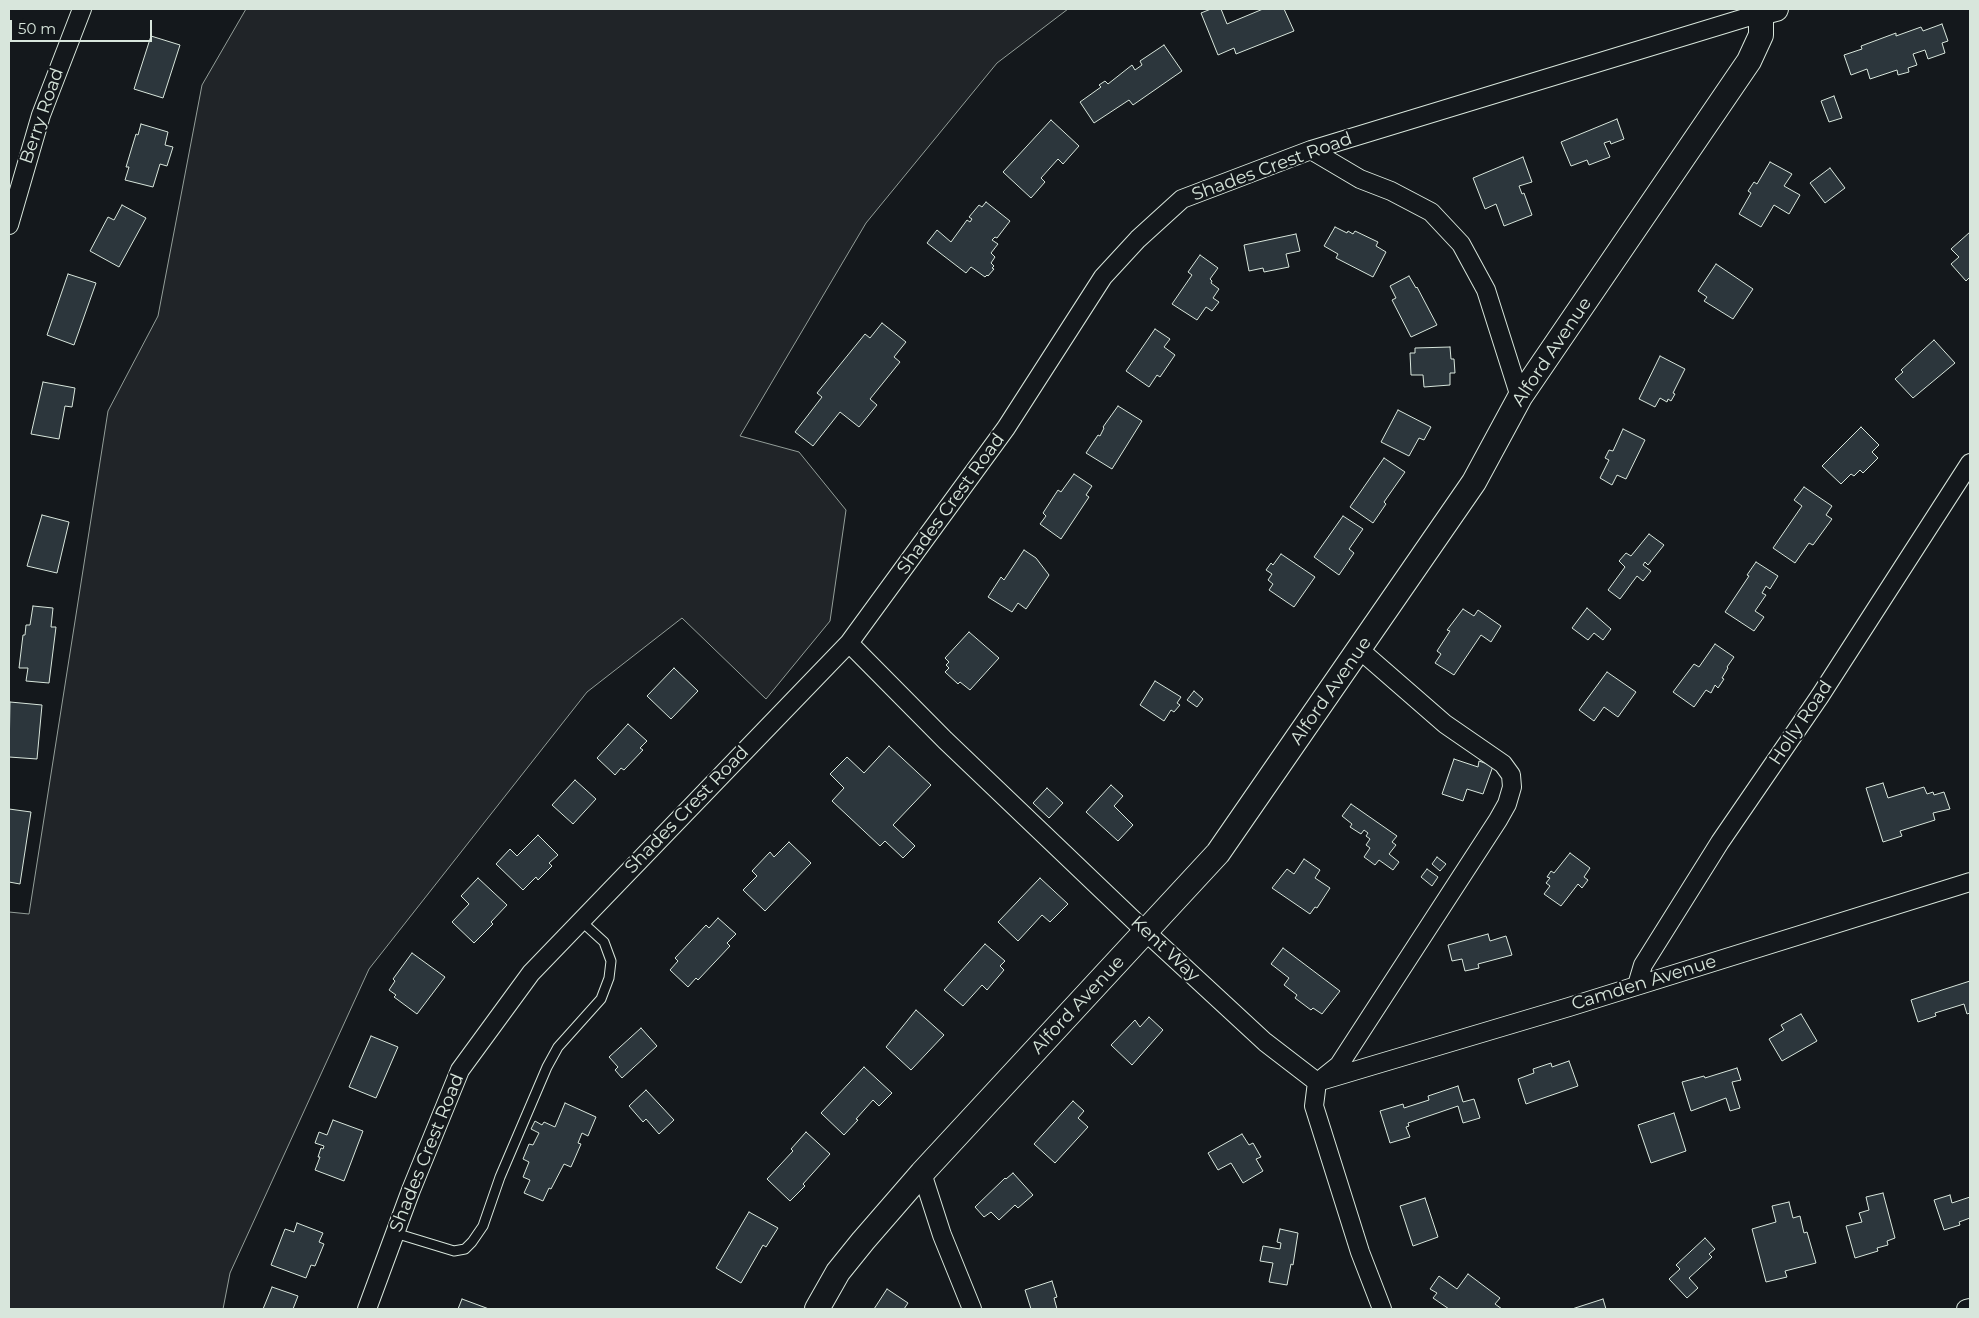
<!DOCTYPE html>
<style>
body{margin:0}
#map{position:relative;width:1979px;height:1318px;overflow:hidden;background:#14181c;font-family:Montserrat,sans-serif}
canvas{display:block}
.frame{position:absolute;inset:0;border:10px solid #d8e6dc;pointer-events:none}
.scale{position:absolute;left:10px;top:20px;width:142px;height:22px;box-sizing:border-box;border:2px solid #d8e6dc;border-top:0;padding-left:6px;font-size:15px;line-height:18px;white-space:nowrap;color:#d8e6dc;-webkit-text-stroke:4px #14181c;paint-order:stroke}
</style>
<div id="map">
<canvas width="1979" height="1318"></canvas>
<div class="frame"></div>
<div class="scale">50 m</div>
</div>
<script>
const context = document.querySelector('canvas').getContext('2d');
context.lineJoin = 'round';
function fillPath(path, color) { context.fillStyle = color; context.fill(path, 'evenodd'); }
const toPath = rows => new Path2D(rows.map(r => 'M' + r).join(''));
function strokePath(path, color, width, dash) { context.strokeStyle = color; context.lineWidth = width; context.lineCap = dash ? 'butt' : 'round'; context.setLineDash(dash || []); context.stroke(path); }
function write(font, color, halo, rows, align = 'center') {
  context.font = font + ' Montserrat,sans-serif'; context.lineWidth = 4; context.setLineDash([]); context.textBaseline = 'middle'; context.strokeStyle = halo; context.fillStyle = color; for (const [text, x, y, turn = 0] of rows) {
    context.save(); context.translate(x, y); context.rotate((+turn || 0) * Math.PI / 180); context.textAlign = isNaN(turn) ? turn : align; if (halo) context.strokeText(text, 0, 0); context.fillText(text, 0, 0); context.restore();
  }
}
const green = toPath([
 [246,9,1068,9,997,63,866,223,740,436,799,452,846,510,830,621,766,699,682,618,587,692,369,969,230,1273,223,1309,9,1309,9,912,29,914,108,411,158,316,202,85,246,9]
]);
fillPath(green, '#202428');
strokePath(green, '#939e99', 1);
const building = toPath([
 [1211,9,1221,9,1227,24,1263,9,1284,9,1294,31,1236,54,1234,48,1218,55,1201,13,1211,9],
 [1942,24,1948,41,1942,43,1945,53,1928,59,1925,50,1913,54,1917,65,1908,68,1909,72,1898,75,1897,70,1870,79,1867,69,1851,75,1844,55,1862,49,1861,46,1896,33,1896,36,1921,27,1923,31,1942,24],
 [151,36,180,45,163,98,134,89,151,36],
 [1164,45,1182,71,1133,105,1129,100,1094,123,1080,102,1101,87,1099,85,1105,81,1108,84,1132,65,1135,70,1142,65,1140,61,1164,45],
 [1834,96,1842,118,1829,122,1821,101,1834,96],
 [1617,119,1624,139,1611,144,1610,141,1604,143,1610,157,1589,165,1587,160,1571,166,1561,142,1617,119],
 [1051,120,1079,146,1063,164,1058,159,1041,178,1045,182,1031,198,1003,172,1051,120],
 [141,124,168,132,165,145,173,147,167,166,160,164,153,187,125,180,129,167,126,167,136,134,138,135,141,124],
 [1523,157,1532,182,1519,186,1522,194,1524,193,1532,215,1504,226,1496,204,1485,209,1473,178,1523,157],
 [1770,162,1792,174,1784,186,1800,195,1789,214,1774,205,1761,227,1739,214,1751,193,1748,191,1754,182,1757,184,1770,162],
 [1830,168,1845,188,1825,203,1810,183,1830,168],
 [986,202,1010,221,997,238,995,237,992,240,998,244,991,253,995,257,991,263,994,266,992,268,994,269,988,276,987,275,985,277,971,267,966,273,927,243,937,230,951,242,967,220,970,222,972,219,969,217,979,205,982,207,986,202],
 [122,205,146,218,119,267,90,251,108,217,114,220,122,205],
 [1335,227,1347,233,1348,231,1353,234,1355,231,1378,242,1376,246,1386,252,1373,277,1336,258,1338,254,1324,246,1335,227],
 [1970,232,1970,277,1966,281,1951,264,1959,257,1951,249,1970,232],
 [1296,234,1300,251,1286,254,1289,267,1264,272,1263,268,1249,271,1244,245,1296,234],
 [1200,255,1218,268,1210,279,1212,281,1211,283,1219,289,1213,298,1219,302,1212,311,1206,307,1197,320,1172,304,1192,275,1188,272,1200,255],
 [1716,264,1753,289,1733,319,1704,301,1707,297,1698,291,1716,264],
 [68,274,96,283,74,345,47,335,68,274],
 [1409,276,1416,288,1417,287,1437,325,1411,337,1392,300,1396,298,1390,286,1409,276],
 [882,323,906,342,894,357,900,362,870,399,877,405,859,427,840,412,813,446,795,432,822,397,817,393,865,334,870,338,882,323],
 [1155,329,1170,339,1164,347,1175,355,1160,377,1157,375,1149,387,1126,371,1155,329],
 [1934,340,1955,363,1913,398,1895,379,1903,372,1901,370,1934,340],
 [1450,347,1451,359,1454,359,1455,373,1450,373,1450,385,1424,387,1423,375,1411,375,1410,353,1415,353,1415,348,1450,347],
 [1660,356,1685,369,1673,393,1675,394,1671,401,1668,399,1667,402,1660,398,1655,407,1639,399,1660,356],
 [43,382,75,388,72,407,65,406,59,439,31,434,43,382],
 [1118,406,1142,421,1112,469,1086,453,1098,435,1100,436,1104,428,1103,427,1118,406],
 [1398,410,1431,427,1424,440,1419,438,1409,456,1381,442,1398,410],
 [1861,427,1879,445,1872,452,1878,458,1863,473,1860,470,1854,476,1851,474,1841,484,1822,466,1861,427],
 [1623,429,1645,440,1626,479,1617,475,1612,485,1600,478,1609,460,1605,458,1609,450,1613,451,1623,429],
 [1384,458,1405,472,1384,502,1386,504,1373,523,1350,507,1384,458],
 [1074,474,1092,486,1086,495,1089,497,1061,539,1040,524,1046,516,1043,513,1058,490,1061,492,1074,474],
 [1804,487,1832,506,1826,515,1832,519,1813,545,1809,543,1795,563,1773,548,1802,506,1794,500,1804,487],
 [42,515,69,522,57,573,27,566,42,515],
 [1343,516,1363,529,1349,549,1354,553,1339,575,1314,557,1343,516],
 [1649,534,1664,545,1648,565,1645,562,1643,565,1651,571,1643,581,1637,576,1620,599,1608,590,1625,567,1619,561,1626,553,1631,556,1649,534],
 [1024,550,1036,558,1049,575,1026,609,1018,603,1012,612,988,597,1001,577,1004,580,1024,550],
 [1281,554,1315,577,1294,607,1269,590,1273,584,1268,580,1272,574,1266,570,1271,563,1273,565,1281,554],
 [1756,562,1778,576,1770,589,1766,586,1762,593,1766,595,1755,611,1764,617,1754,631,1725,612,1749,576,1747,575,1756,562],
 [33,606,53,608,51,627,56,627,49,683,26,681,28,668,19,668,23,635,25,635,26,625,30,625,33,606],
 [1587,608,1611,629,1603,640,1594,633,1588,640,1572,628,1587,608],
 [1463,609,1474,616,1478,610,1501,626,1491,642,1481,635,1454,675,1435,663,1441,654,1437,651,1450,631,1447,630,1463,609],
 [969,632,999,658,970,690,960,682,958,684,945,672,949,668,946,665,949,662,945,658,969,632],
 [1715,644,1734,657,1727,667,1728,668,1722,678,1724,679,1718,688,1715,685,1711,693,1706,690,1694,707,1673,692,1694,664,1699,667,1715,644],
 [674,668,698,691,671,719,647,696,674,668],
 [1607,672,1636,692,1618,717,1604,707,1594,721,1579,710,1607,672],
 [1155,681,1181,697,1177,703,1180,705,1174,712,1171,710,1164,721,1140,705,1155,681],
 [1194,691,1203,699,1197,707,1187,700,1194,691],
 [10,702,42,705,37,759,9,757,10,702],
 [628,724,647,741,640,748,643,750,624,770,621,768,615,775,597,758,628,724],
 [889,746,931,785,893,825,915,846,903,858,885,841,880,846,832,801,844,788,830,774,847,757,864,773,889,746],
 [1454,759,1478,767,1479,761,1493,766,1483,794,1467,789,1463,801,1442,794,1454,759],
 [575,780,596,799,573,824,552,805,575,780],
 [1883,783,1888,798,1924,787,1927,794,1933,792,1934,795,1944,792,1950,809,1933,813,1935,820,1900,831,1902,836,1883,842,1866,788,1883,783],
 [1111,785,1123,796,1114,806,1133,825,1118,841,1086,812,1111,785],
 [1047,788,1063,803,1049,818,1033,803,1047,788],
 [1351,804,1397,836,1392,842,1396,845,1389,854,1399,862,1393,870,1379,860,1375,865,1364,857,1370,848,1366,845,1370,839,1366,836,1368,833,1364,830,1361,834,1350,827,1352,824,1342,816,1351,804],
 [9,809,31,812,20,884,9,882,9,809],
 [538,835,558,855,549,863,552,866,538,880,536,877,523,890,496,864,510,849,517,856,538,835],
 [789,842,811,863,765,911,743,890,757,876,752,871,770,852,774,857,789,842],
 [1570,853,1590,868,1584,877,1588,880,1582,888,1578,884,1561,906,1544,894,1550,886,1546,883,1550,878,1547,877,1551,871,1554,873,1570,853],
 [1437,857,1446,864,1440,871,1432,864,1437,857],
 [1304,859,1320,870,1315,878,1330,888,1317,908,1315,907,1310,914,1272,888,1287,869,1294,874,1304,859],
 [1427,869,1438,877,1432,886,1421,877,1427,869],
 [478,878,507,905,491,922,493,924,474,943,452,922,469,904,461,896,478,878],
 [1040,878,1068,904,1050,922,1042,915,1018,941,998,922,1040,878],
 [718,918,736,934,727,943,730,946,698,980,696,978,688,987,670,970,678,961,675,958,706,925,709,928,718,918],
 [1488,934,1490,941,1506,936,1512,955,1478,964,1479,968,1465,971,1462,959,1452,961,1448,945,1488,934],
 [985,944,1005,961,1000,966,1004,970,987,990,982,985,963,1006,944,990,985,944],
 [1283,948,1340,991,1322,1014,1313,1008,1311,1010,1295,998,1297,995,1284,985,1289,978,1271,964,1283,948],
 [412,953,445,977,417,1014,394,997,396,995,389,990,395,981,393,979,412,953],
 [1970,981,1970,1013,1967,1014,1964,1004,1935,1013,1936,1016,1918,1022,1911,1000,1970,981],
 [916,1010,944,1035,911,1070,886,1047,916,1010],
 [1801,1014,1817,1041,1782,1061,1769,1039,1784,1030,1781,1025,1801,1014],
 [1149,1017,1163,1030,1132,1065,1111,1045,1135,1020,1140,1027,1149,1017],
 [641,1028,657,1046,622,1078,615,1070,618,1067,609,1057,641,1028],
 [371,1036,398,1047,376,1098,349,1087,371,1036],
 [1569,1061,1578,1086,1526,1104,1518,1079,1534,1073,1533,1069,1551,1063,1552,1067,1569,1061],
 [864,1067,892,1093,879,1106,873,1100,856,1119,858,1120,844,1135,821,1113,864,1067],
 [1737,1068,1741,1080,1732,1082,1740,1108,1730,1111,1726,1098,1691,1111,1682,1082,1704,1076,1705,1078,1737,1068],
 [1458,1086,1463,1102,1474,1099,1480,1118,1463,1123,1458,1106,1408,1123,1409,1126,1406,1127,1410,1137,1390,1143,1380,1111,1403,1104,1404,1108,1429,1100,1428,1096,1458,1086],
 [646,1090,674,1120,659,1134,646,1119,643,1122,629,1106,646,1090],
 [1073,1101,1084,1111,1078,1118,1088,1127,1055,1163,1034,1144,1073,1101],
 [565,1103,596,1117,588,1136,582,1133,578,1143,581,1144,571,1167,564,1164,551,1189,549,1188,543,1201,524,1193,530,1180,523,1177,529,1162,523,1159,529,1144,533,1145,539,1133,531,1129,535,1121,542,1125,544,1122,555,1127,565,1103],
 [1674,1113,1686,1151,1651,1163,1638,1125,1674,1113],
 [333,1120,363,1131,344,1181,315,1170,320,1157,318,1157,321,1148,323,1149,324,1146,315,1143,319,1132,327,1135,333,1120],
 [806,1132,830,1154,803,1184,805,1186,790,1201,767,1179,793,1151,791,1149,806,1132],
 [1242,1134,1249,1145,1253,1143,1261,1157,1256,1159,1263,1171,1243,1183,1231,1163,1218,1170,1208,1153,1242,1134],
 [1013,1173,1033,1195,1018,1208,1015,1205,999,1220,991,1212,984,1217,975,1207,1005,1178,1006,1179,1013,1173],
 [1883,1193,1895,1238,1887,1241,1888,1245,1877,1248,1878,1251,1855,1258,1846,1226,1862,1222,1859,1213,1869,1210,1866,1197,1883,1193],
 [1950,1195,1952,1203,1970,1197,1970,1218,1959,1222,1960,1225,1944,1230,1934,1200,1950,1195],
 [1425,1198,1438,1237,1413,1246,1400,1206,1425,1198],
 [1789,1202,1793,1218,1800,1216,1804,1233,1807,1232,1816,1263,1785,1271,1787,1277,1766,1282,1752,1229,1776,1222,1772,1206,1789,1202],
 [749,1212,778,1228,766,1247,763,1245,741,1283,716,1268,749,1212],
 [297,1223,323,1233,319,1242,324,1244,315,1266,311,1265,306,1278,271,1265,285,1229,294,1232,297,1223],
 [1280,1229,1298,1233,1293,1265,1291,1264,1287,1285,1269,1282,1273,1263,1260,1261,1263,1246,1280,1249,1281,1243,1277,1242,1280,1229],
 [1705,1238,1715,1249,1709,1254,1712,1257,1689,1278,1698,1288,1687,1298,1669,1279,1680,1269,1676,1265,1705,1238],
 [1468,1274,1500,1298,1495,1304,1502,1309,1449,1309,1433,1298,1437,1293,1430,1289,1439,1276,1457,1289,1468,1274],
 [1052,1281,1057,1297,1054,1298,1057,1309,1031,1309,1025,1290,1052,1281],
 [272,1287,298,1296,293,1309,263,1309,272,1287],
 [887,1289,908,1303,904,1309,874,1309,887,1289],
 [462,1299,489,1309,458,1309,462,1299],
 [1603,1299,1606,1309,1572,1309,1603,1299]
]);
fillPath(building, '#2c363c');
strokePath(building, '#d8e6dc', 1);
const lane = toPath([
 [395,1233,454,1251,465,1249,472,1242,483,1226,500,1177,547,1067,558,1047,601,999,609,978,611,961,604,942,581,921]
]);
const street = toPath([
 [1311,150,1360,179,1391,191,1431,212,1461,244,1486,290,1520,397],
 [9,225,41,115,82,9],
 [849,643,945,740,1146,932,1265,1042,1317,1082],
 [1637,985,1643,965,1720,842,1820,696,1970,463],
 [1324,1077,1339,1065,1498,820,1507,804,1512,787,1511,775,1503,764,1445,724,1360,650],
 [1317,1082,1569,1007,1970,882],
 [1317,1082,1314,1106,1360,1252,1382,1309],
 [922,1173,942,1235,972,1309],
 [367,1309,411,1190,460,1070,531,973,849,643,1006,428,1103,277,1138,239,1182,199,1311,150,1761,13],
 [1966,1309,1970,1308]
]);
const secondary = toPath([
 [817,1309,838,1272,863,1241,922,1173,1218,853,1474,482,1520,397,1749,61,1761,35,1761,13,1776,9]
]);
strokePath(lane, '#d8e6dc', 11);
strokePath(street, '#d8e6dc', 20);
strokePath(secondary, '#d8e6dc', 26);
strokePath(lane, '#14181c', 9);
strokePath(street, '#14181c', 18);
strokePath(secondary, '#14181c', 24);
write('18px', '#d8e6dc', '#14181c', [
 ["Berry Road",42,116,-71],
 ["Shades Crest Road",1272,167,-20],
 ["Alford Avenue",1552,352,-56],
 ["Shades Crest Road",951,504,-54],
 ["Alford Avenue",1331,691,-55],
 ["Holly Road",1801,723,-56],
 ["Shades Crest Road",687,810,-46],
 ["Kent Way",1165,949,43],
 ["Camden Avenue",1644,983,-17],
 ["Alford Avenue",1078,1005,-47],
 ["Shades Crest Road",427,1153,-68]
]);
</script>
